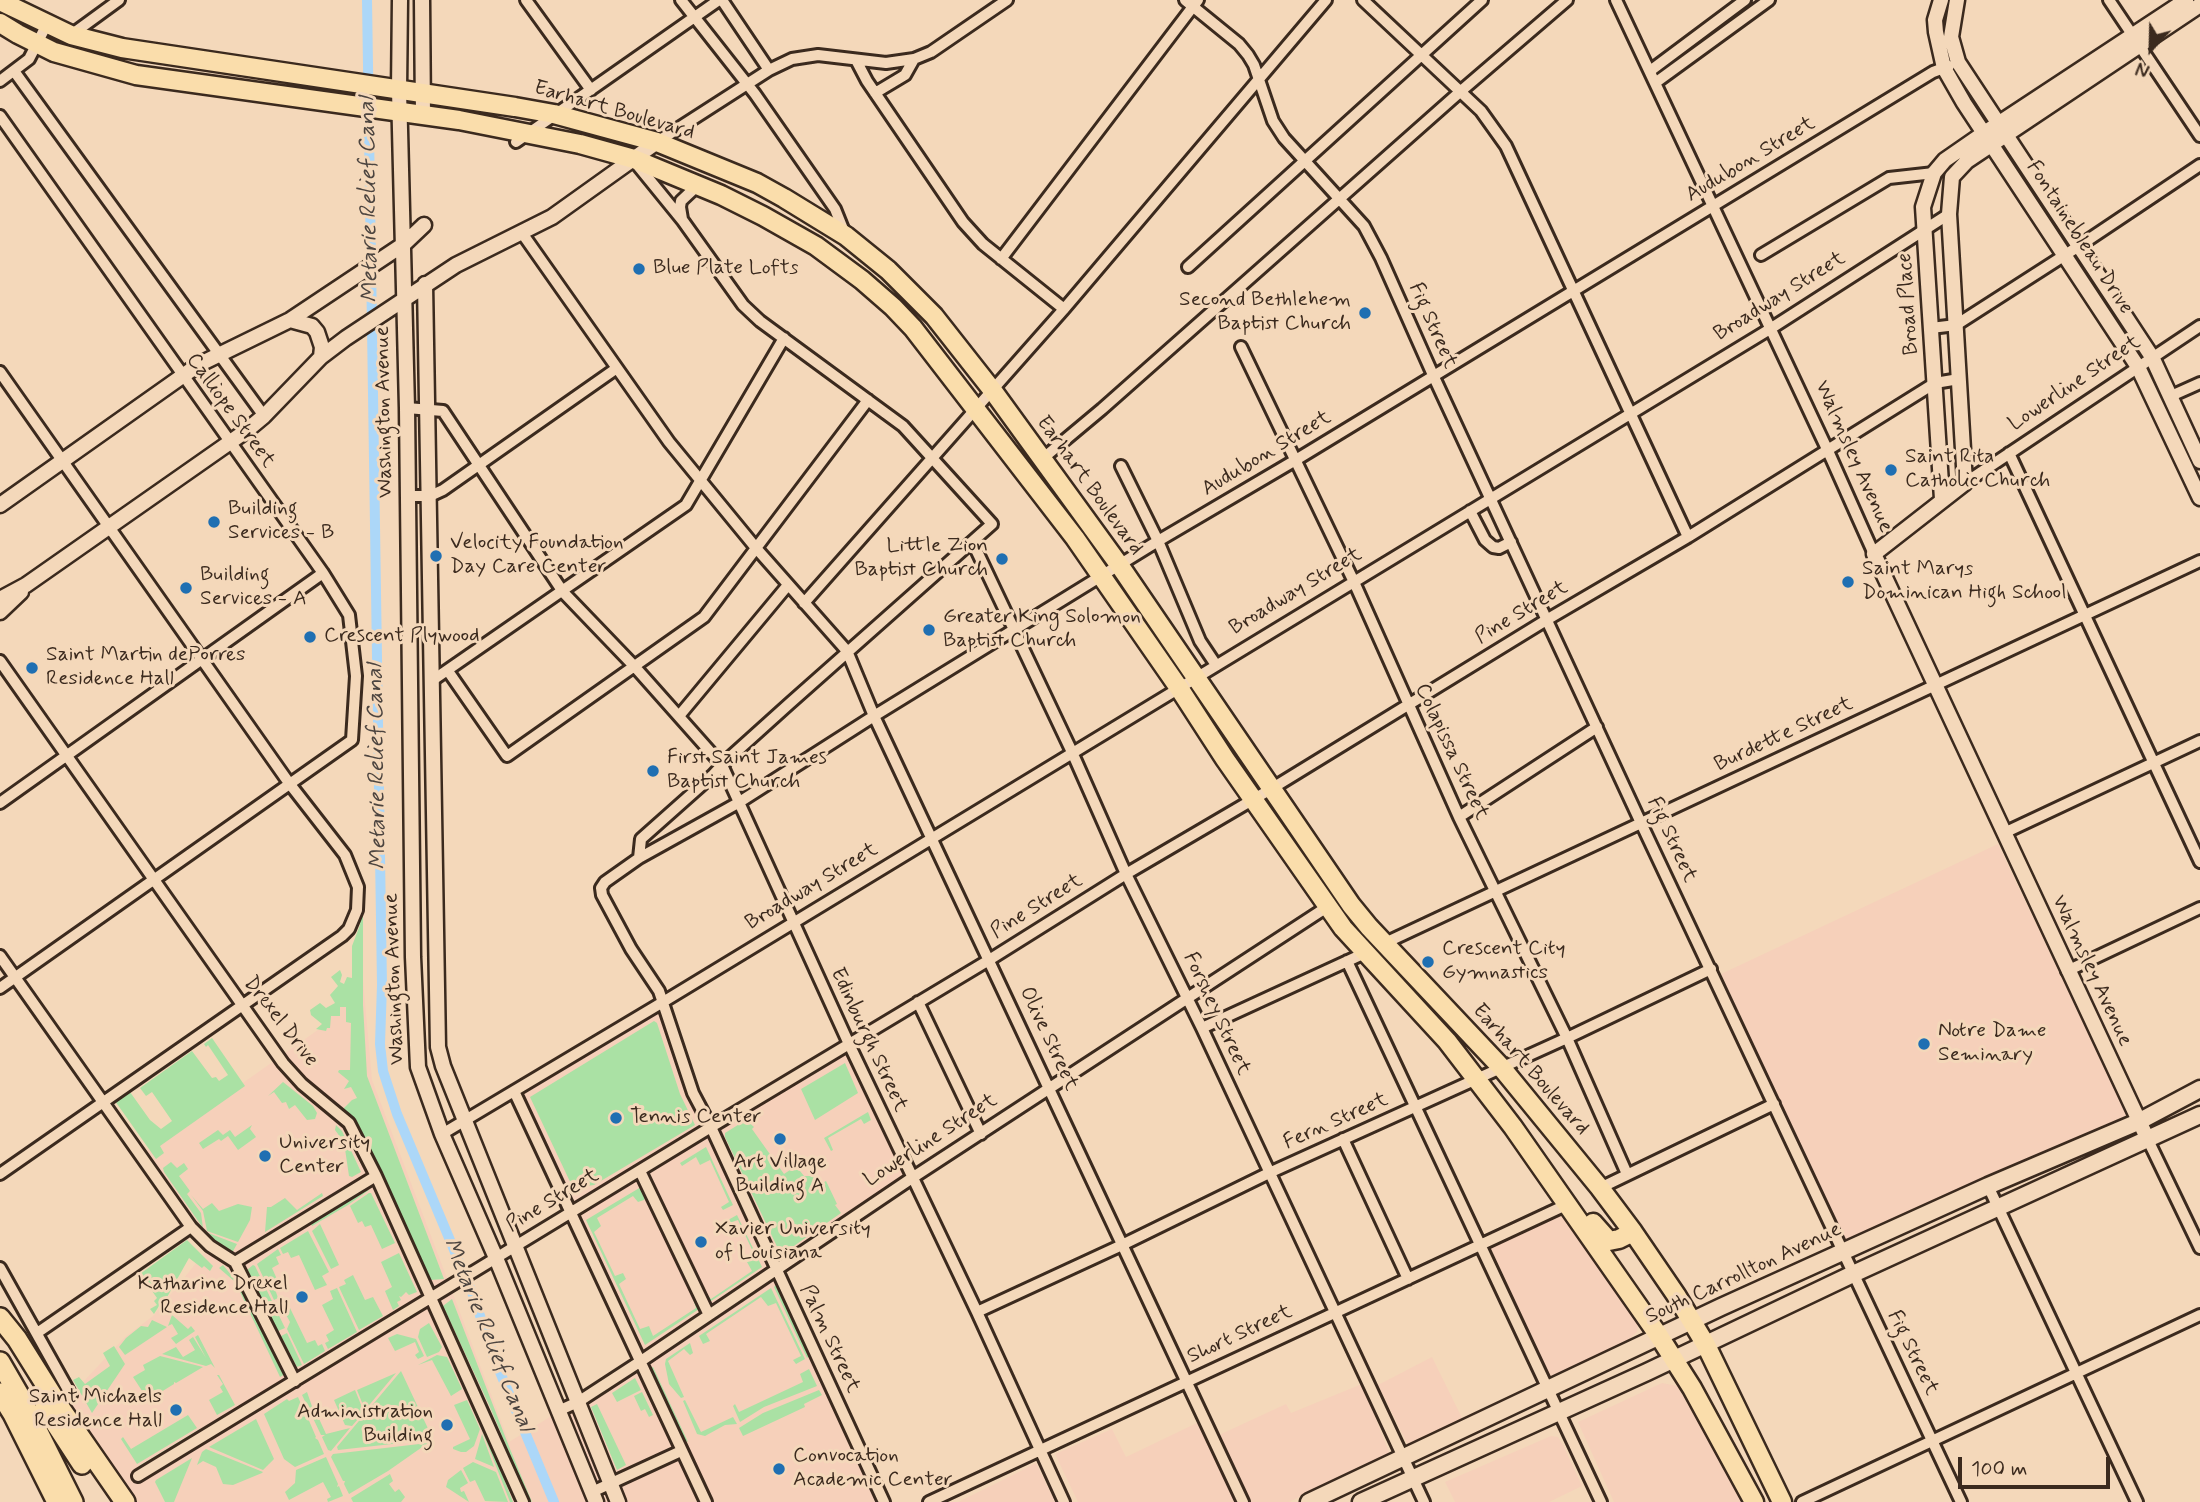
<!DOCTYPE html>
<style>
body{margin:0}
#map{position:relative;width:2200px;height:1502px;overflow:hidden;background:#f4d8ba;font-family:Mynerve,sans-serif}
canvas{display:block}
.north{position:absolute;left:2116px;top:14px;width:70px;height:70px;-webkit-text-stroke:5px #f4d8ba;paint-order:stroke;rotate:202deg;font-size:19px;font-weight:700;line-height:28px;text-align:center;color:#3b2a1e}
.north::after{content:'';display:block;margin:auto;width:24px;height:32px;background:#3b2a1e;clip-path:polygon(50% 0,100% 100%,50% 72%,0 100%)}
.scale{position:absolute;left:1958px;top:1457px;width:152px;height:32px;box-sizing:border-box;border:4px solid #3b2a1e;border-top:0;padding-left:9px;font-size:21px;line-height:24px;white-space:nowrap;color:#3b2a1e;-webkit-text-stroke:5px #f4d8ba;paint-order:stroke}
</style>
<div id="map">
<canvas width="2200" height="1502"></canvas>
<div class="north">N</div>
<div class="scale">100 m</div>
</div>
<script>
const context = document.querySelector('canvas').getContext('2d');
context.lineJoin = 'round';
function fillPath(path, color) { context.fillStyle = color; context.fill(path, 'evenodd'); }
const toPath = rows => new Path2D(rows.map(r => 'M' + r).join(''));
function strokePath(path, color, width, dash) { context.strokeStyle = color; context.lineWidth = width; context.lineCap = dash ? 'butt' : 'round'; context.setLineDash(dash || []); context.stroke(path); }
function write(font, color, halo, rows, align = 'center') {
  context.font = font + ' Mynerve,sans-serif'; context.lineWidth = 6; context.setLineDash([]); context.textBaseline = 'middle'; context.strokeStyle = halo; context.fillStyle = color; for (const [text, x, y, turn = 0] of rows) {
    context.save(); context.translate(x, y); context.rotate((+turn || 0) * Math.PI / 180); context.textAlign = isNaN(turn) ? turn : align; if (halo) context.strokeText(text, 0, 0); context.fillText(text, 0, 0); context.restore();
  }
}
fillPath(toPath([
 [1998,844,2127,1115,1846,1242,1721,974],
 [363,980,372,1080,509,1442,641,1361,514,1091,663,1002,711,1127,849,1044,912,1178,776,1270,884,1502,125,1502,62,1411,71,1395,125,1337,153,1316,210,1246,141,1155,322,1027],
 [1563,1214,1571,1219,1638,1317,1638,1325,1637,1332,1629,1339,1551,1379,1491,1249,1493,1246,1524,1229],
 [1432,1357,1462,1418,1408,1445,1378,1385],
 [1662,1383,1677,1386,1745,1502,1614,1502,1578,1422],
 [1362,1384,1389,1452,1388,1454,1289,1502,1248,1502,1219,1435,1286,1404,1291,1413],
 [1199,1422,1236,1502,1078,1502,1055,1454,1112,1429,1126,1457],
 [1551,1436,1558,1437,1563,1445,1582,1486,1549,1502,1455,1502,1445,1482],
 [1036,1463,1055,1502,958,1502,1013,1475]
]), '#f6d0ba');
fillPath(toPath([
 [361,903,363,903,363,1005,367,1076,444,1279,430,1280,361,1130,343,1109,352,1100,357,1098,351,1087,344,1089,349,1081,338,1072,339,1070,350,1070,351,1023,346,1022,346,1007,340,1007,340,1016,331,1016,330,1028,327,1028,326,1031,316,1029,322,1024,311,1015,310,1010,320,1003,326,1008,335,1003,330,995,338,986,331,977,340,970,342,975,340,982,344,984,347,977,352,978,352,946,360,925],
 [654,1021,657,1023,680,1094,695,1125,594,1185,587,1186,581,1190,573,1188,530,1097],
 [212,1038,245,1086,160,1146,164,1153,156,1159,115,1101,130,1092,150,1120,161,1129,172,1121,152,1092,146,1096,140,1088,192,1051,212,1078,216,1077,219,1081,228,1075,208,1045,206,1047,204,1044],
 [845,1063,858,1093,815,1120,801,1089],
 [283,1082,313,1106,317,1113,315,1119,307,1120,295,1105,289,1109,286,1102,282,1103,274,1092,268,1096],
 [868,1112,871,1120,864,1124,861,1119,828,1138,833,1150,831,1151,824,1138],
 [746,1120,754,1127,752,1129,784,1174,796,1166,804,1176,814,1176,821,1184,826,1181,837,1204,835,1205,841,1213,781,1255,725,1137,725,1133],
 [252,1125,250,1129,256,1137,238,1150,228,1136,221,1141,219,1139,203,1149,199,1143,218,1130,223,1135,230,1130,235,1137],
 [336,1125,342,1131,361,1172,352,1177,349,1176,344,1142,335,1130],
 [706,1147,733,1205,723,1210,721,1207,729,1202,710,1160,700,1165,696,1157,682,1166,680,1163],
 [171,1162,177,1168,184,1163,188,1169,179,1176,190,1191,187,1194,201,1213,203,1228,164,1172,163,1168],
 [161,1172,203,1231,237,1244,232,1253,223,1249,201,1231],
 [641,1187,645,1194,644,1200,638,1202,633,1196,597,1218,601,1226,594,1232,615,1276,623,1273,626,1279,619,1284,640,1329,649,1326,653,1336,696,1308,693,1299,699,1309,645,1345,586,1220],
 [367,1189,369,1190,348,1205,312,1226,311,1224],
 [322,1193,323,1196,265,1232,267,1207,271,1207,285,1198,297,1210],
 [369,1193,371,1193,395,1243,382,1249,371,1225,365,1227,362,1221,358,1223,350,1206],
 [191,1195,203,1209,212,1203,219,1211,238,1204,252,1207,250,1220,238,1242,207,1231,203,1211],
 [737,1215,762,1267,708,1303,705,1292,711,1299,752,1271,747,1262,756,1258,738,1220,729,1223,728,1220],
 [320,1224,339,1265,331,1269,312,1231],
 [308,1231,329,1272,322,1276,327,1285,315,1290,299,1255,291,1258,288,1252,283,1254,280,1248],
 [187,1240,213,1266,210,1271,204,1266,202,1268,189,1258,166,1299,164,1298,154,1314,150,1309,157,1305,154,1301,157,1298,140,1274],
 [278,1249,281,1255,276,1257,279,1264,272,1268,280,1286,275,1289,278,1298,274,1300,257,1264],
 [399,1253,417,1292,409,1295,406,1292,401,1297,399,1296,401,1300,397,1302,399,1306,393,1310,385,1291,392,1287,381,1262],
 [223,1265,241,1287,285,1374,280,1377,241,1294,234,1281,219,1268],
 [253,1265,255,1266,285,1328,278,1331,247,1270],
 [353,1275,365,1300,373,1297,383,1316,359,1330,339,1287,346,1284,344,1280],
 [776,1285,809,1356,807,1358,774,1287],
 [337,1288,357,1332,328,1349,325,1343,329,1341,326,1335,334,1330,322,1305,333,1299,330,1291],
 [771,1288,805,1359,796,1364,793,1360,801,1356,776,1303,768,1306,761,1297,706,1334,710,1341,703,1344,699,1336],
 [452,1299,510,1449,532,1502,529,1500,490,1407,443,1306],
 [282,1300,290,1308,307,1343,315,1340,318,1346,322,1344,325,1351,304,1364,287,1329,290,1322,279,1302],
 [172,1315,188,1329,191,1326,195,1331,176,1344,171,1338,178,1334,172,1324,168,1326],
 [152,1320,167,1327,125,1355,119,1347,126,1338,141,1326,148,1327],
 [429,1323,442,1347,439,1352,427,1357,418,1337,420,1329],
 [287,1333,302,1365,297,1367,281,1336],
 [397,1334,416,1339,424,1356,418,1359,415,1355,419,1352,415,1342,395,1351,388,1338],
 [198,1335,215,1368,211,1364,206,1366,162,1354,176,1347,183,1357,195,1350,189,1340,193,1337,206,1358,195,1337],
 [690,1343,693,1353,690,1355,684,1349,668,1361,684,1397,681,1398,669,1384,665,1364,666,1359],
 [114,1346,125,1364,92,1413,73,1380,79,1377,85,1384,110,1366,103,1353],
 [437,1355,447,1357,462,1389,451,1396,432,1360,418,1365],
 [160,1356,203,1367,176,1383,174,1382,174,1384,148,1400,133,1377,145,1370,143,1365],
 [653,1367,688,1442,684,1440,650,1368],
 [809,1369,817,1386,764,1407,740,1422,733,1406,735,1404,739,1412,803,1382,800,1374],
 [401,1371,432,1437,428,1440,338,1450,337,1447],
 [396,1373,365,1410,357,1390],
 [217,1375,219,1375,235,1405,217,1415,209,1400,223,1392,220,1387,223,1384],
 [635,1378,641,1390,617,1402,612,1393],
 [355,1390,364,1412,352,1426,345,1425,334,1400],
 [819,1390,822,1395,804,1404,805,1407,743,1436,739,1428,763,1413],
 [307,1392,314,1412,316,1412,326,1434,350,1428,331,1451,328,1450,322,1437,325,1435,321,1435,302,1395],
 [642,1392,653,1415,649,1417,645,1409,641,1411,634,1396],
 [298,1397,305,1413,303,1417,307,1416,316,1437,315,1438,318,1440,324,1454,295,1467,284,1459,264,1414,287,1399,289,1401],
 [469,1397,483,1426,513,1502,510,1502],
 [467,1400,480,1429,474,1446,466,1452,461,1452,453,1449,453,1447,470,1439,454,1405],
 [685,1400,701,1432,733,1417,737,1424,725,1425,705,1436,697,1434,683,1401],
 [597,1404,626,1465,617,1470,591,1407],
 [188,1415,197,1428,137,1464,121,1439,123,1437,131,1449],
 [256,1419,274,1459,263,1470,209,1447],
 [200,1429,201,1432,141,1468,139,1466],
 [482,1434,494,1467,475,1459],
 [428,1443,388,1471,349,1494,344,1484,345,1481,343,1481,331,1457,333,1454],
 [206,1449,263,1472,262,1473,233,1485,223,1484,216,1467,203,1461,197,1465,202,1452],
 [326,1457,338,1484,337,1487,339,1486,343,1496,328,1502,327,1499,331,1497,323,1482,289,1500,285,1492,295,1483,296,1470],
 [192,1458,174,1502,165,1502,155,1482,156,1480],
 [473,1462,496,1472,508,1502,485,1501,475,1480,470,1482,463,1468],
 [461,1470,468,1483,460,1488,461,1492,464,1491,469,1502,446,1487,448,1480],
 [390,1474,393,1481,389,1484,395,1492,399,1489,405,1497,401,1502,353,1502,351,1498]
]), '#aae1a4');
strokePath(toPath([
 [367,0,382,985,380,1044,383,1071,397,1114,473,1295,495,1360,554,1502]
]), '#acd7f8', 10);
const minor = toPath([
 [526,0,591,90],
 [681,0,755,94,835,209,845,234],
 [722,0,769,70],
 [1185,0,1239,44,1248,55,1254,65,1273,121,1284,138,1364,226,1381,258,1433,375,1641,823,1961,1502],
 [1363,0,1481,111,1506,146,1688,537],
 [1616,0,1828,451,1874,554],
 [2109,0,2200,136],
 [71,35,119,0],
 [856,60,867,81,963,222,983,244,1064,309],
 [14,71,264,416],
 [1650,71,1745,0],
 [0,81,29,59,47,24],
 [1655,83,1769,0],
 [875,93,905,75,914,59],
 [0,116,323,573,349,615,356,676,352,740,0,988],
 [516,142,719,0],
 [657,142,769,70,792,59,818,55,886,63,914,59,931,52,1007,0],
 [635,162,683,221,743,305,760,321,903,426,992,524,789,704,728,759,713,775,641,839,639,858],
 [682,219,680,207,681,201,698,185],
 [522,233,669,442,756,548,847,651,874,716,1243,1502],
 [1761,255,1889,178,1934,173],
 [1001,259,1198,0],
 [1188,267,1482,0],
 [1931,328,1956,325,2079,246,2200,165],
 [1241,347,1354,582,1459,817,1567,1038,1627,1174],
 [0,372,289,783,345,855,358,887,357,910,349,929,342,936,0,1174],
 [2171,396,2200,383],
 [407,408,443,411,563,592,635,667,722,765,849,1044,977,1312,1064,1502],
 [2009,453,2200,862],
 [1041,460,1102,409,1461,91,1567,0],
 [1121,466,1158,541,1200,641,1216,665],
 [1965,483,2200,326],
 [408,496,430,496,443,490,617,368],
 [1470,511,1485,540,1493,547,1499,548,1511,542],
 [973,543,1072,752,1126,874,1202,1028,1424,1502],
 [804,603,1064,309,1326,0],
 [0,661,283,1063,302,1084,349,1123,376,1176,523,1502],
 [448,671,507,756,704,617,868,400],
 [433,680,686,505,784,338],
 [679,716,788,585],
 [0,803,323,573],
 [1459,817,1597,727],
 [2004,833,2200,741],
 [1385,943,2200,561],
 [0,956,191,1227,210,1246,235,1262,295,1381],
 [1347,961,1601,1502],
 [2067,971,2200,908],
 [918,1002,981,1134],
 [1202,1028,1365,953],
 [514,1091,706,1502],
 [442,1134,663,1002,1770,329,1949,214],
 [1343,1139,1408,1279],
 [2148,1140,2200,1248],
 [640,1171,709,1315],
 [1988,1186,2137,1502],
 [1600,1188,1774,1104],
 [235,1262,376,1176],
 [0,1268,71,1395],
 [977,1312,1122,1245,1269,1173,1567,1038,1711,969],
 [37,1333,191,1227],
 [558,1411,578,1402,641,1361,912,1178,1327,907],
 [138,1476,711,1127,989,960,1126,874,1271,789,1548,619,1688,537,1935,383,1959,379],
 [592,1492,681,1451],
 [884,1502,711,1127,693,1093,659,991,631,949,602,895,601,888,605,882,639,858,738,803,874,716,1158,541,1294,461,1933,72,1949,66],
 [929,1502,1568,1204],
 [1802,1502,2200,1315]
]);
const tertiary = toPath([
 [400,0,399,90,407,408,413,957,418,1067,442,1134,496,1258,596,1502],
 [422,0,423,115],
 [1941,0,1935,20,1936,32,1944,68,1964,103,2138,367,2200,498],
 [1957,0,1951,37,1958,62,2152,357,2200,461],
 [425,284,438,1047,443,1066,618,1502],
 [290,320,312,326,317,332,322,347,321,357],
 [1942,499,1923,207,1934,173,1945,160,1984,133,2186,0],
 [0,505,198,365,290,320,404,244,424,225],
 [0,599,26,585,246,431,264,416,321,357,346,338,456,265,552,217,657,142],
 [0,612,21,592],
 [2148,1140,1874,554,1965,483,1949,214,1952,177,1967,161,2200,5]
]);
const secondary = toPath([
 [1309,1502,1721,1307,1988,1186,2138,1122,2200,1089],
 [1361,1502,1647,1372,1853,1274,2200,1115]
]);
const primary = toPath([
 [0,1,71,35,122,48,515,107,554,114,657,142,757,183,784,198,846,236,888,270,934,316,993,391,1120,566,1351,905,1369,927,1501,1067,1600,1188,1633,1232,1676,1295,1706,1345,1782,1502],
 [0,23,18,34,54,52,136,75,459,120,580,144,634,159,721,195,763,216,816,246,862,280,893,307,913,328,1075,538,1179,688,1225,759,1343,928,1447,1041,1513,1127,1659,1336,1692,1388,1754,1502],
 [1593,1223,1609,1241,1619,1239,1633,1232]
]);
const motorway = toPath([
 [0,1318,17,1339,62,1411,125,1502],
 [0,1362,22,1400,73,1502],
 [0,1393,13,1414,57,1502],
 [45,1407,82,1464]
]);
strokePath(minor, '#3b2a1e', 16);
strokePath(tertiary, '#3b2a1e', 19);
strokePath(secondary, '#3b2a1e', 21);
strokePath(primary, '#3b2a1e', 23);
strokePath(motorway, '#3b2a1e', 24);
strokePath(minor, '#f4d8ba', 10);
strokePath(tertiary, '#f4d8ba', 14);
strokePath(secondary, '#f4d8ba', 16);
strokePath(primary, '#faddab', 18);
strokePath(motorway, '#faddab', 19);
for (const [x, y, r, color] of [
 [639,269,7,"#1f6fb2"],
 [1365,313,7,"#1f6fb2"],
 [1891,470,7,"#1f6fb2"],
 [214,522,7,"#1f6fb2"],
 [436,556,7,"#1f6fb2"],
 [1002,559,7,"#1f6fb2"],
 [1848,582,7,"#1f6fb2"],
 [186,588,7,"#1f6fb2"],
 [929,630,7,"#1f6fb2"],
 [310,637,7,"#1f6fb2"],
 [32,668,7,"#1f6fb2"],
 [653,771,7,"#1f6fb2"],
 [1428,962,7,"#1f6fb2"],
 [1924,1044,7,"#1f6fb2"],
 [616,1118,7,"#1f6fb2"],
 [780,1139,7,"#1f6fb2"],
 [265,1156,7,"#1f6fb2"],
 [701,1242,7,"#1f6fb2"],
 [302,1297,7,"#1f6fb2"],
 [176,1410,7,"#1f6fb2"],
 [447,1425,7,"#1f6fb2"],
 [779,1469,7,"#1f6fb2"]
]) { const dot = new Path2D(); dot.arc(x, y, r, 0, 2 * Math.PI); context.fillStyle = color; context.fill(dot); strokePath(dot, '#f4d8ba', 2.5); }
write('21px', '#3b2a1e', '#f4d8ba', [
 ["Earhart Boulevard",614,111,16],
 ["Audubon Street",1751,160,-31],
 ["Fontainebleau Drive",2079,238,57],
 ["Broadway Street",1780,297,-32],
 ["Broad Place",1909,304,-94],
 ["Fig Street",1432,326,66],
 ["Lowerline Street",2075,384,-34],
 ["Calliope Street",230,411,54],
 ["Washington Avenue",385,412,-91],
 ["Audubon Street",1267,454,-31],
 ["Walmsley Avenue",1853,457,66],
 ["Earhart Boulevard",1089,486,54],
 ["Broadway Street",1296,592,-31],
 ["Pine Street",1522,613,-31],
 ["Burdette Street",1784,735,-25],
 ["Colapissa Street",1451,752,65],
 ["Fig Street",1671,840,65],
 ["Broadway Street",812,887,-31],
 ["Pine Street",1037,907,-32],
 ["Walmsley Avenue",2091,971,65],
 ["Washington Avenue",395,979,-92],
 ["Forshey Street",1216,1014,65],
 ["Drexel Drive",280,1022,52],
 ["Olive Street",1048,1039,65],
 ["Edinburgh Street",868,1040,65],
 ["Earhart Boulevard",1530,1070,49],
 ["Fern Street",1336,1122,-24],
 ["Lowerline Street",931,1141,-33],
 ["Pine Street",553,1201,-31],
 ["South Carrollton Avenue",1744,1274,-25],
 ["Short Street",1240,1335,-25],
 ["Palm Street",829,1339,65],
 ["Fig Street",1912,1353,64]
]);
write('21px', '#3b2a1e', '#f4d8ba', [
 ["Blue Plate Lofts",653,269],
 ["Second Bethlehem",1351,301,"right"],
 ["Baptist Church",1351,325,"right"],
 ["Saint Rita",1905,458],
 ["Catholic Church",1905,482],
 ["Building",228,510],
 ["Services - B",228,534],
 ["Velocity Foundation",450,544],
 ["Day Care Center",450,568],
 ["Little Zion",988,547,"right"],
 ["Baptist Church",988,571,"right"],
 ["Saint Marys",1862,570],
 ["Dominican High School",1862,594],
 ["Building",200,576],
 ["Services - A",200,600],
 ["Greater King Solomon",943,618],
 ["Baptist Church",943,642],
 ["Crescent Plywood",324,637],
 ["Saint Martin dePorres",46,656],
 ["Residence Hall",46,680],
 ["First Saint James",667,759],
 ["Baptist Church",667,783],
 ["Crescent City",1442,950],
 ["Gymnastics",1442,974],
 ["Notre Dame",1938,1032],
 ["Seminary",1938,1056],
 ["Tennis Center",630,1118],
 ["University",279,1144],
 ["Center",279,1168],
 ["Art Village",780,1163,"center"],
 ["Building A",780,1187,"center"],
 ["Xavier University",715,1230],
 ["of Louisiana",715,1254],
 ["Katharine Drexel",288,1285,"right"],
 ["Residence Hall",288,1309,"right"],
 ["Saint Michaels",162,1398,"right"],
 ["Residence Hall",162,1422,"right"],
 ["Administration",433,1413,"right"],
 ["Building",433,1437,"right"],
 ["Convocation",793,1457],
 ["Academic Center",793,1481]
], 'left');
write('italic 23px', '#4c443f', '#f4d8ba', [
 ["Metarie Relief Canal",370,200,-91],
 ["Metarie Relief Canal",378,767,-91],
 ["Metarie Relief Canal",487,1335,68]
]);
</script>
